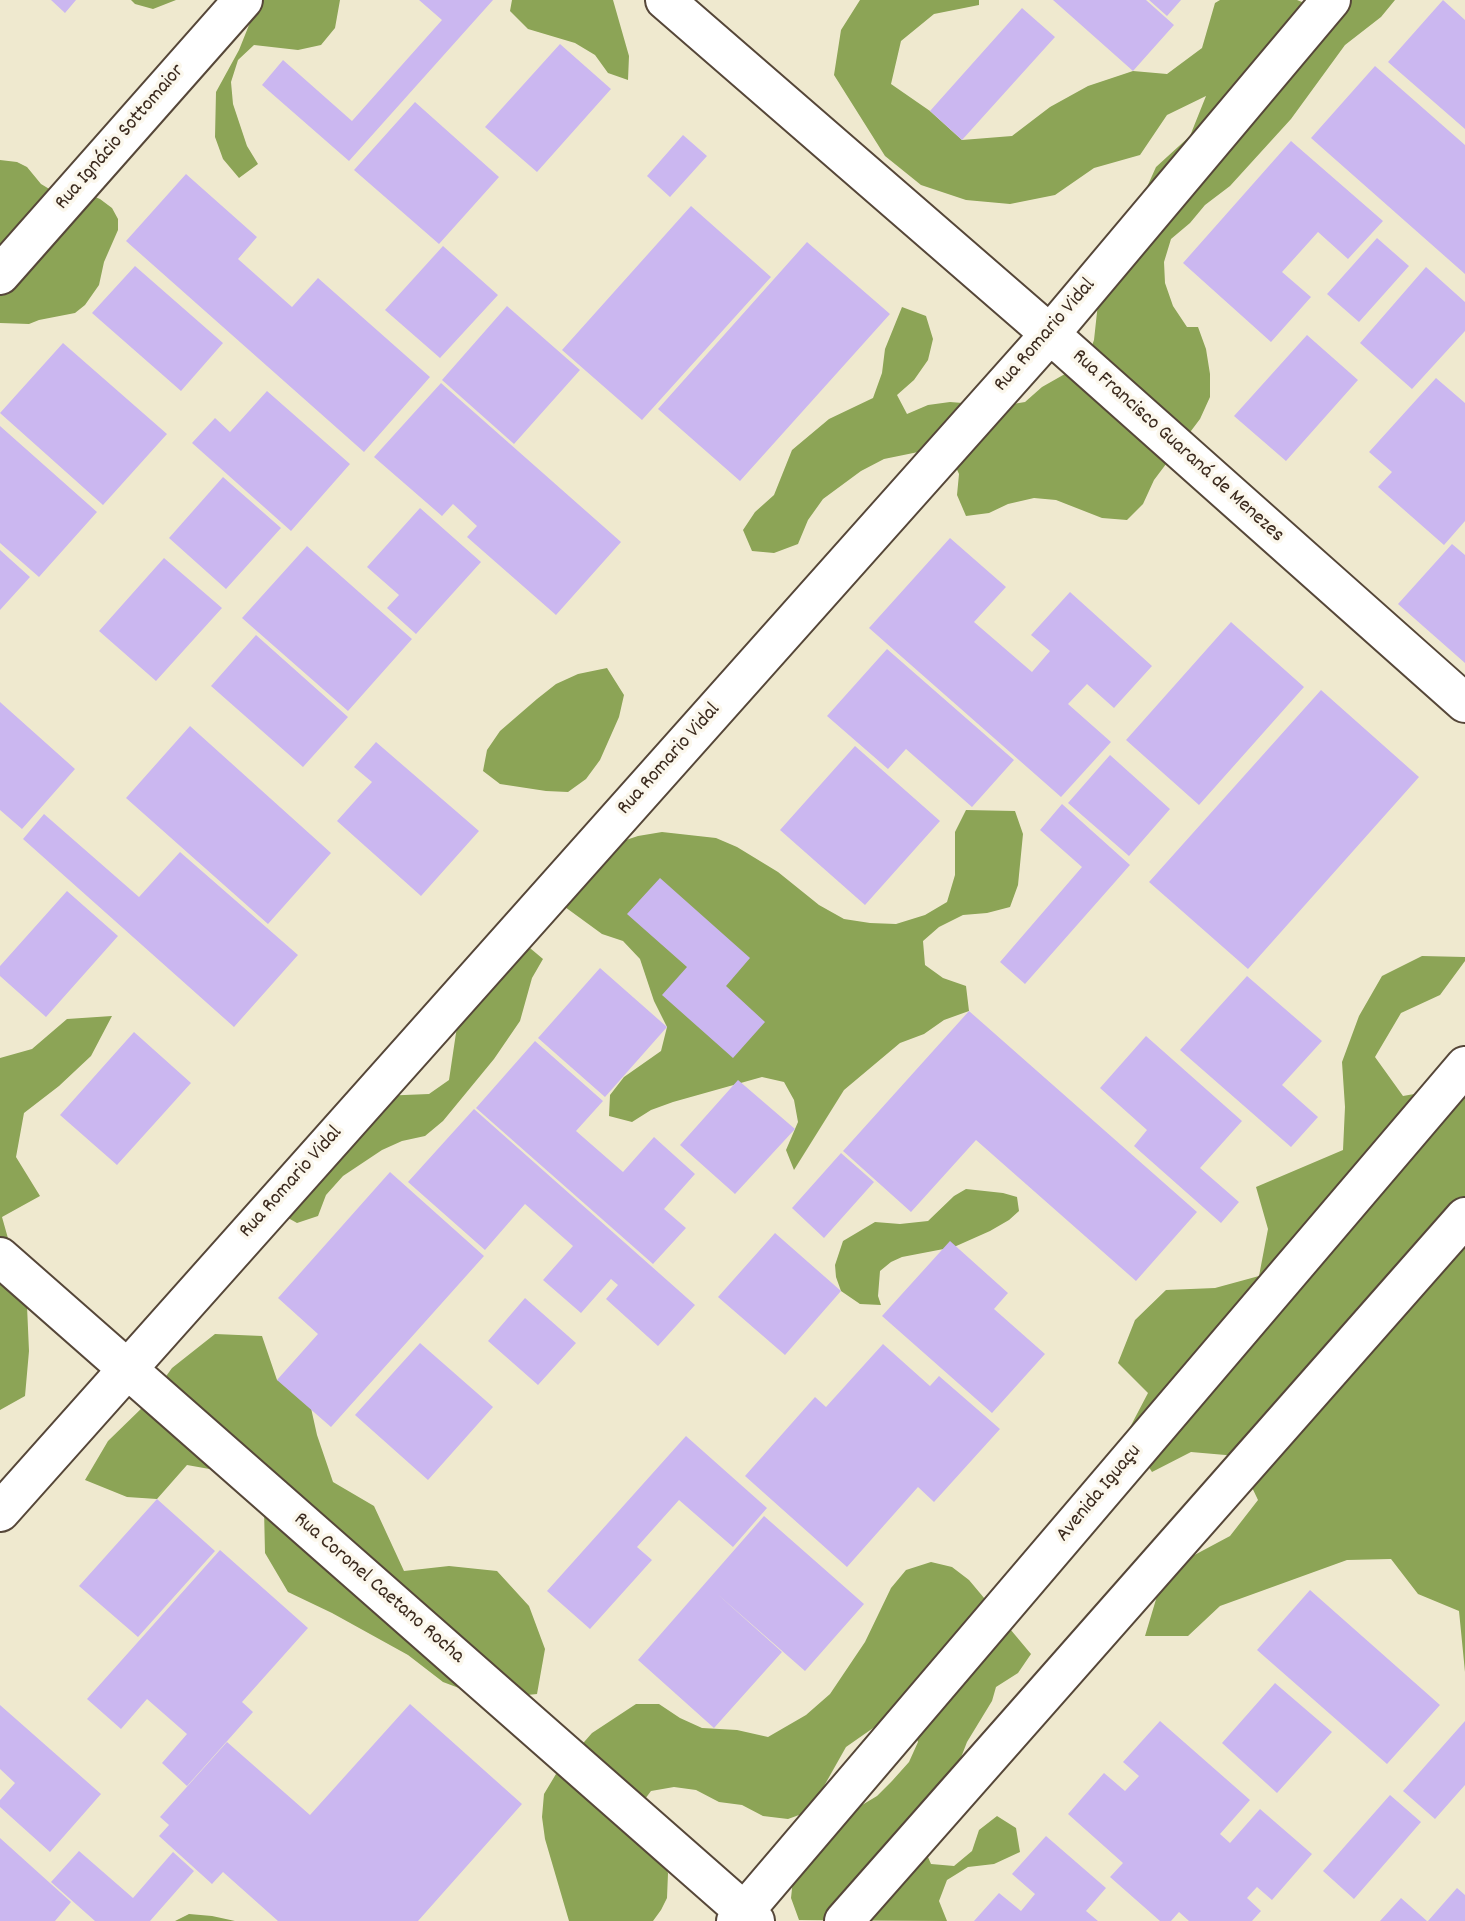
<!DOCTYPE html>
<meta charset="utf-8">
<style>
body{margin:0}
canvas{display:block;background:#efe9cf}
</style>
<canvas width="1465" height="1921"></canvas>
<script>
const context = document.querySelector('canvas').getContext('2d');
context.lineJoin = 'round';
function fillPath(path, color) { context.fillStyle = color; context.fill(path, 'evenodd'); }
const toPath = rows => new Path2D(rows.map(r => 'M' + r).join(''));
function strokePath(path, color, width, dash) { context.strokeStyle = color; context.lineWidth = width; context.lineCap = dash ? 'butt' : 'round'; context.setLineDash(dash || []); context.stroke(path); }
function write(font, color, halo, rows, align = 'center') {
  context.font = font + ' Dekko,sans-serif'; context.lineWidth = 7; context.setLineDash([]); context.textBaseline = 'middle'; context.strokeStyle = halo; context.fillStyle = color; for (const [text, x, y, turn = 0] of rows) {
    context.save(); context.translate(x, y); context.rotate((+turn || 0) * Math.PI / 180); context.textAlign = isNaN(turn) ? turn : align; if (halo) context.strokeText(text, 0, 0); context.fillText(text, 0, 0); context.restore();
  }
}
fillPath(toPath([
 [131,0,176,0,153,9,135,4],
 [259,0,340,0,335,28,321,45,298,50,254,45,238,60,231,82,233,104,247,146,258,164,239,178,223,159,215,137,216,92,239,50],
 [512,0,613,0,629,56,628,80,608,73,595,55,575,43,528,29,510,11],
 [860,0,979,0,979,5,934,14,901,41,891,84,930,111,962,140,1012,136,1050,107,1088,86,1133,71,1167,74,1202,48,1215,3,1220,0,1297,0,1302,2,1306,0,1395,0,1381,17,1345,45,1291,119,1230,186,1205,205,1190,223,1171,239,1164,262,1165,283,1173,306,1187,327,1198,327,1206,349,1210,374,1210,397,1200,419,1154,480,1143,504,1127,520,1102,518,1056,500,1034,498,1008,504,989,513,966,516,957,495,959,474,950,454,928,450,884,459,861,471,823,499,808,520,798,544,774,553,752,551,743,530,755,512,774,495,792,450,829,419,873,398,882,373,885,349,902,307,926,316,933,339,928,360,914,380,897,395,907,414,928,405,950,402,1001,406,1025,402,1042,387,1086,362,1094,340,1099,294,1156,167,1190,136,1206,96,1167,115,1140,155,1094,168,1055,195,1010,204,966,200,921,185,885,156,834,75,841,30],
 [0,160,17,162,27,167,41,184,51,190,88,194,100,199,112,208,118,219,118,230,104,262,99,285,85,305,75,313,39,320,29,324,0,323],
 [607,668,624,695,619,717,600,760,586,779,568,792,546,791,500,784,483,771,487,750,500,731,537,699,556,684,578,674],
 [966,810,1015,811,1023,834,1018,885,1010,907,987,913,963,915,939,927,923,941,925,965,943,978,966,986,969,1011,944,1020,924,1034,900,1043,844,1090,794,1170,786,1150,798,1122,794,1100,784,1082,762,1077,673,1102,651,1110,632,1122,609,1116,610,1095,624,1077,661,1051,667,1027,654,1001,640,959,623,941,602,934,565,907,614,844,638,836,662,832,716,838,737,847,778,872,819,905,844,919,870,923,896,924,925,915,947,902,955,875,955,832],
 [524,943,543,959,532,978,520,1021,494,1059,443,1121,425,1136,402,1141,382,1150,343,1176,326,1195,318,1216,297,1223,281,1214,380,1096,429,1094,449,1080,456,1033,462,1009],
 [1422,956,1465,957,1465,961,1440,995,1401,1013,1375,1057,1403,1096,1448,1088,1465,1092,1465,1672,1459,1611,1418,1594,1391,1559,1347,1560,1220,1606,1188,1636,1145,1636,1157,1596,1187,1559,1230,1536,1258,1500,1237,1456,1191,1452,1152,1472,1127,1433,1148,1393,1118,1363,1135,1320,1166,1290,1215,1288,1259,1276,1268,1229,1256,1187,1343,1150,1345,1107,1342,1062,1359,1016,1382,976],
 [112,1016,91,1056,59,1086,24,1113,16,1157,40,1196,2,1217,27,1306,29,1351,25,1396,0,1410,0,1058,32,1049,67,1019],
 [966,1189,1003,1193,1017,1197,1019,1211,1009,1220,990,1231,954,1247,902,1257,891,1262,880,1271,878,1296,881,1305,860,1304,841,1291,836,1277,835,1265,843,1241,875,1222,900,1224,928,1221,954,1196],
 [215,1334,262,1336,277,1380,307,1390,317,1435,333,1482,374,1506,404,1571,449,1566,497,1571,529,1606,545,1649,537,1694,488,1699,443,1682,408,1655,332,1613,288,1592,265,1553,264,1509,232,1473,187,1465,157,1499,127,1497,85,1480,108,1441,146,1404,172,1368],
 [931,1562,952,1567,969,1580,1031,1654,1018,1673,996,1687,992,1701,967,1742,950,1786,922,1843,931,1864,954,1866,972,1851,979,1830,997,1816,1016,1828,1020,1852,994,1864,968,1867,947,1880,939,1901,947,1921,799,1920,791,1898,794,1870,857,1808,877,1796,892,1781,909,1762,918,1742,910,1721,886,1719,846,1747,810,1811,788,1819,763,1816,742,1805,719,1802,696,1790,674,1787,651,1791,636,1811,668,1873,667,1898,661,1910,653,1921,569,1921,545,1839,542,1817,544,1794,556,1774,592,1733,636,1704,659,1704,680,1718,702,1728,737,1730,768,1737,806,1715,830,1694,865,1642,891,1588,906,1570],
 [189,1914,212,1916,235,1921,175,1921]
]), '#8ca456');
fillPath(toPath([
 [51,0,76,0,65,13],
 [419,0,493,0,349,161,262,85,283,60,352,121,442,20],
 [1053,0,1146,0,1174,25,1133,71],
 [1149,0,1181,0,1167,16],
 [1443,0,1465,20,1465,129,1388,62],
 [1022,8,1055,37,962,140,930,111],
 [560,44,611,89,537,172,485,127],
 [1375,66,1465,145,1465,274,1311,138],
 [415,102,499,177,439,244,354,170],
 [683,135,707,156,670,197,647,176],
 [1291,141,1383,221,1348,259,1318,232,1282,272,1311,297,1271,342,1183,263],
 [186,174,257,237,238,259,292,307,318,278,430,377,364,452,126,241],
 [691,206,771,277,642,420,562,350],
 [1377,238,1409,266,1359,322,1327,294],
 [807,242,890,314,740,481,658,409],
 [443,246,498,295,440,358,385,310],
 [135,266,223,343,181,391,92,313],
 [1426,267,1465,302,1465,331,1412,389,1360,343],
 [507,306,580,370,514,444,442,380],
 [1307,335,1358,380,1286,461,1234,416],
 [63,343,167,434,103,505,0,413],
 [1436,378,1465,403,1465,521,1444,545,1378,487,1392,472,1369,452],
 [441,383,621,542,556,615,467,537,477,526,453,504,442,516,374,457],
 [267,391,350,464,291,531,192,443,215,418,230,432],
 [0,426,97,512,39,577,0,543],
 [223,477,281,528,226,589,169,538],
 [420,508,481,562,416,634,387,608,399,595,367,567],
 [950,538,1006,587,974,622,1032,672,1050,651,1031,635,1070,592,1152,666,1114,708,1087,684,1068,704,1111,742,1061,797,869,628],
 [1452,544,1465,555,1465,663,1398,604],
 [307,546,412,639,348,711,242,618],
 [0,550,30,577,0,610],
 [164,558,222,608,156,681,99,631],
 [1231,622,1304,687,1199,805,1126,740],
 [256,635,348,717,303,767,211,686],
 [887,649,1014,760,972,807,906,749,888,769,827,716],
 [1321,690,1419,777,1248,969,1149,882],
 [0,702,75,769,22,829,0,810],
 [190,726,331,853,268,924,126,798],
 [376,742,479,831,421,896,337,821,372,782,354,767],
 [855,746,940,821,865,905,780,830],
 [1110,755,1170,809,1129,856,1068,803],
 [1062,804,1130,865,1025,984,1000,962,1082,867,1040,830],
 [44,814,139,897,180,852,298,955,234,1027,23,839],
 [660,878,750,958,726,986,765,1022,733,1058,662,995,687,967,627,914],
 [67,891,118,936,46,1017,0,976,0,966],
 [600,968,667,1027,605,1097,538,1038],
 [1247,976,1322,1041,1282,1085,1318,1117,1291,1147,1180,1050],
 [969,1011,1197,1212,1136,1281,976,1140,911,1212,843,1151],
 [134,1032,191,1083,117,1165,60,1115],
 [1146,1036,1242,1121,1200,1168,1239,1202,1221,1223,1134,1146,1147,1130,1100,1088],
 [535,1041,603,1101,576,1131,623,1172,654,1137,695,1174,664,1209,686,1228,653,1264,476,1108],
 [738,1080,795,1129,735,1194,680,1145],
 [474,1109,695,1305,658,1346,606,1299,618,1285,611,1279,581,1313,543,1280,573,1246,525,1204,485,1250,408,1182],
 [841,1153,874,1182,824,1238,792,1208],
 [390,1172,484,1256,331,1427,277,1380,318,1334,278,1298],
 [775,1233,841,1291,785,1355,718,1297],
 [950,1241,1008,1293,994,1309,1045,1354,992,1413,882,1316],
 [525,1298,576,1343,538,1385,488,1341],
 [420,1343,493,1407,428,1480,355,1415],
 [883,1344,930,1386,939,1376,1000,1429,934,1502,918,1487,847,1567,745,1476,815,1397,826,1407],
 [686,1436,767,1508,733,1547,679,1500,637,1547,652,1560,590,1629,547,1591],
 [157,1499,215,1551,138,1637,79,1586],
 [764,1516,864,1604,805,1671,715,1592,782,1652,714,1728,638,1660],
 [220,1550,308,1628,242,1702,253,1712,187,1786,162,1763,187,1734,147,1699,121,1729,87,1699],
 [1310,1590,1440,1705,1387,1764,1257,1650],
 [1275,1683,1332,1732,1277,1793,1222,1743],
 [410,1704,522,1804,418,1921,278,1921,223,1872,212,1884,159,1836,169,1825,160,1817,227,1742,310,1815],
 [0,1705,101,1794,50,1852,0,1807,0,1800,15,1783,0,1769],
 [1160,1721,1250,1800,1220,1834,1230,1843,1260,1809,1312,1854,1272,1900,1257,1887,1247,1898,1261,1911,1252,1921,1189,1921,1179,1912,1171,1921,1160,1921,1110,1877,1123,1863,1068,1814,1104,1773,1125,1791,1139,1776,1123,1762],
 [1465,1721,1465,1785,1435,1819,1403,1791],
 [1390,1795,1421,1822,1354,1899,1323,1871],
 [1046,1836,1106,1888,1086,1911,1098,1921,974,1921,999,1893,1021,1911,1035,1894,1012,1874],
 [0,1838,71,1902,55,1921,0,1921],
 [79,1851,133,1898,173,1852,194,1871,150,1921,95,1921,51,1882],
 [1457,1888,1465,1895,1465,1921,1428,1921],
 [1401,1898,1427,1921,1380,1921]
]), '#cbb7f0');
const minor = toPath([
 [665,0,1050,334,1465,703],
 [0,275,243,0],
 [0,1257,755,1921],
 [0,1512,1050,334,1331,0],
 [736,1921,1465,1066],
 [844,1921,1465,1217]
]);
strokePath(minor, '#564739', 42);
strokePath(minor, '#fff', 38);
write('21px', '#3b2a1e', '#fbf7ec', [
 ["Rua Ignácio Sottomaior",121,138,-49],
 ["Rua Romario Vidal",1046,336,-49],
 ["Rua Francisco Guaraná de Menezes",1177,447,42],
 ["Rua Romario Vidal",670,760,-48],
 ["Rua Romario Vidal",292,1183,-48],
 ["Avenida Iguaçu",1100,1494,-50],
 ["Rua Coronel Caetano Rocha",378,1589,41]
]);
</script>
